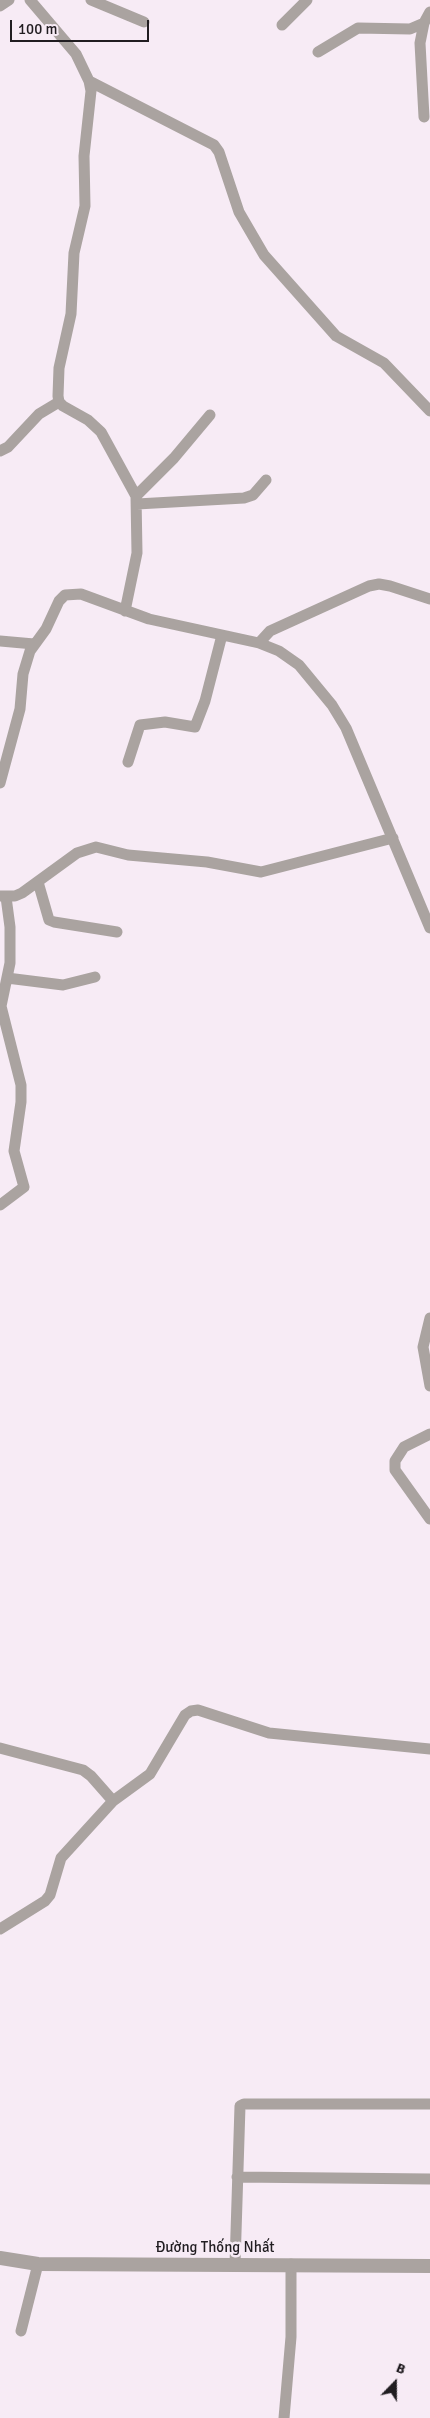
<!DOCTYPE html>
<meta charset="utf-8">
<style>
body{margin:0}
#map{position:relative;width:430px;height:2418px;overflow:hidden;background:#f7ebf5;font-family:Signika,sans-serif}
canvas{display:block}
.north{position:absolute;left:370px;top:2358px;width:50px;height:50px;-webkit-text-stroke:4px #f7ebf5;paint-order:stroke;rotate:22deg;font-size:14px;font-weight:700;line-height:20px;text-align:center;color:#211d21}
.north::after{content:'';display:block;margin:auto;width:18px;height:22px;background:#211d21;clip-path:polygon(50% 0,100% 100%,50% 72%,0 100%)}
.scale{position:absolute;left:10px;top:20px;width:139px;height:22px;box-sizing:border-box;border:2px solid #211d21;border-top:0;padding-left:6px;font-size:15px;line-height:18px;white-space:nowrap;color:#211d21;-webkit-text-stroke:4px #f7ebf5;paint-order:stroke}
</style>
<div id="map">
<canvas width="430" height="2418"></canvas>
<div class="north">B</div>
<div class="scale">100 m</div>
</div>
<script>
const context = document.querySelector('canvas').getContext('2d');
context.lineJoin = 'round';
const toPath = rows => new Path2D(rows.map(r => 'M' + r).join(''));
function strokePath(path, color, width, dash) { context.strokeStyle = color; context.lineWidth = width; context.lineCap = dash ? 'butt' : 'round'; context.setLineDash(dash || []); context.stroke(path); }
function write(font, color, halo, rows, align = 'center') {
  context.font = font + ' Signika,sans-serif'; context.lineWidth = 5; context.setLineDash([]); context.textBaseline = 'middle'; context.strokeStyle = halo; context.fillStyle = color; for (const [text, x, y, turn = 0] of rows) {
    context.save(); context.translate(x, y); context.rotate((+turn || 0) * Math.PI / 180); context.textAlign = isNaN(turn) ? turn : align; if (halo) context.strokeText(text, 0, 0); context.fillText(text, 0, 0); context.restore();
  }
}
strokePath(toPath([
 [30,0,76,54,89,81,91,91,84,156,85,206,74,253,71,314,59,368,58,396,59,402,63,406,88,420,101,432,136,496,137,553,125,611],
 [91,0,144,22],
 [0,6,9,0],
 [282,25,307,0],
 [318,52,358,28,410,29,424,23],
 [89,81,214,145,219,152,239,212,264,255,336,336,384,363,430,411],
 [424,117,420,43,424,23,430,12],
 [0,451,8,447,39,414,59,402],
 [136,496,174,458,210,415],
 [137,504,244,498,253,495,266,480],
 [0,641,34,644],
 [259,643,270,631,369,586,379,584,390,586,430,599],
 [128,762,140,725,165,722,195,727,205,701,222,635],
 [0,783,20,709,23,674,30,651,46,629,59,601,65,595,81,594,149,619,259,643,279,651,299,665,332,705,346,728,430,928],
 [38,882,49,920,54,922,117,932],
 [0,896,15,896,22,893,77,853,96,847,128,855,207,862,261,872,393,838],
 [7,978,63,985,95,977],
 [0,1205,24,1187,14,1151,21,1102,21,1085,1,1006,10,963,10,927,6,897],
 [430,1318,423,1347,430,1386],
 [430,1434,404,1447,395,1461,395,1470,430,1519],
 [0,1748,83,1770,91,1776,113,1801],
 [0,1929,45,1901,50,1895,61,1858,113,1801,150,1774,185,1715,191,1711,198,1710,269,1733,430,1749],
 [237,2177,430,2179],
 [235,2264,240,2106,244,2104,430,2104],
 [21,2331,38,2264],
 [284,2418,291,2337,291,2264]
]), '#aaa3a0', 11);
strokePath(toPath([
 [0,2258,38,2264,430,2266]
]), '#aaa3a0', 14);
write('15px', '#211d21', '#f7ebf5', [
 ["Đường Thống Nhất",215,2248]
]);
</script>
